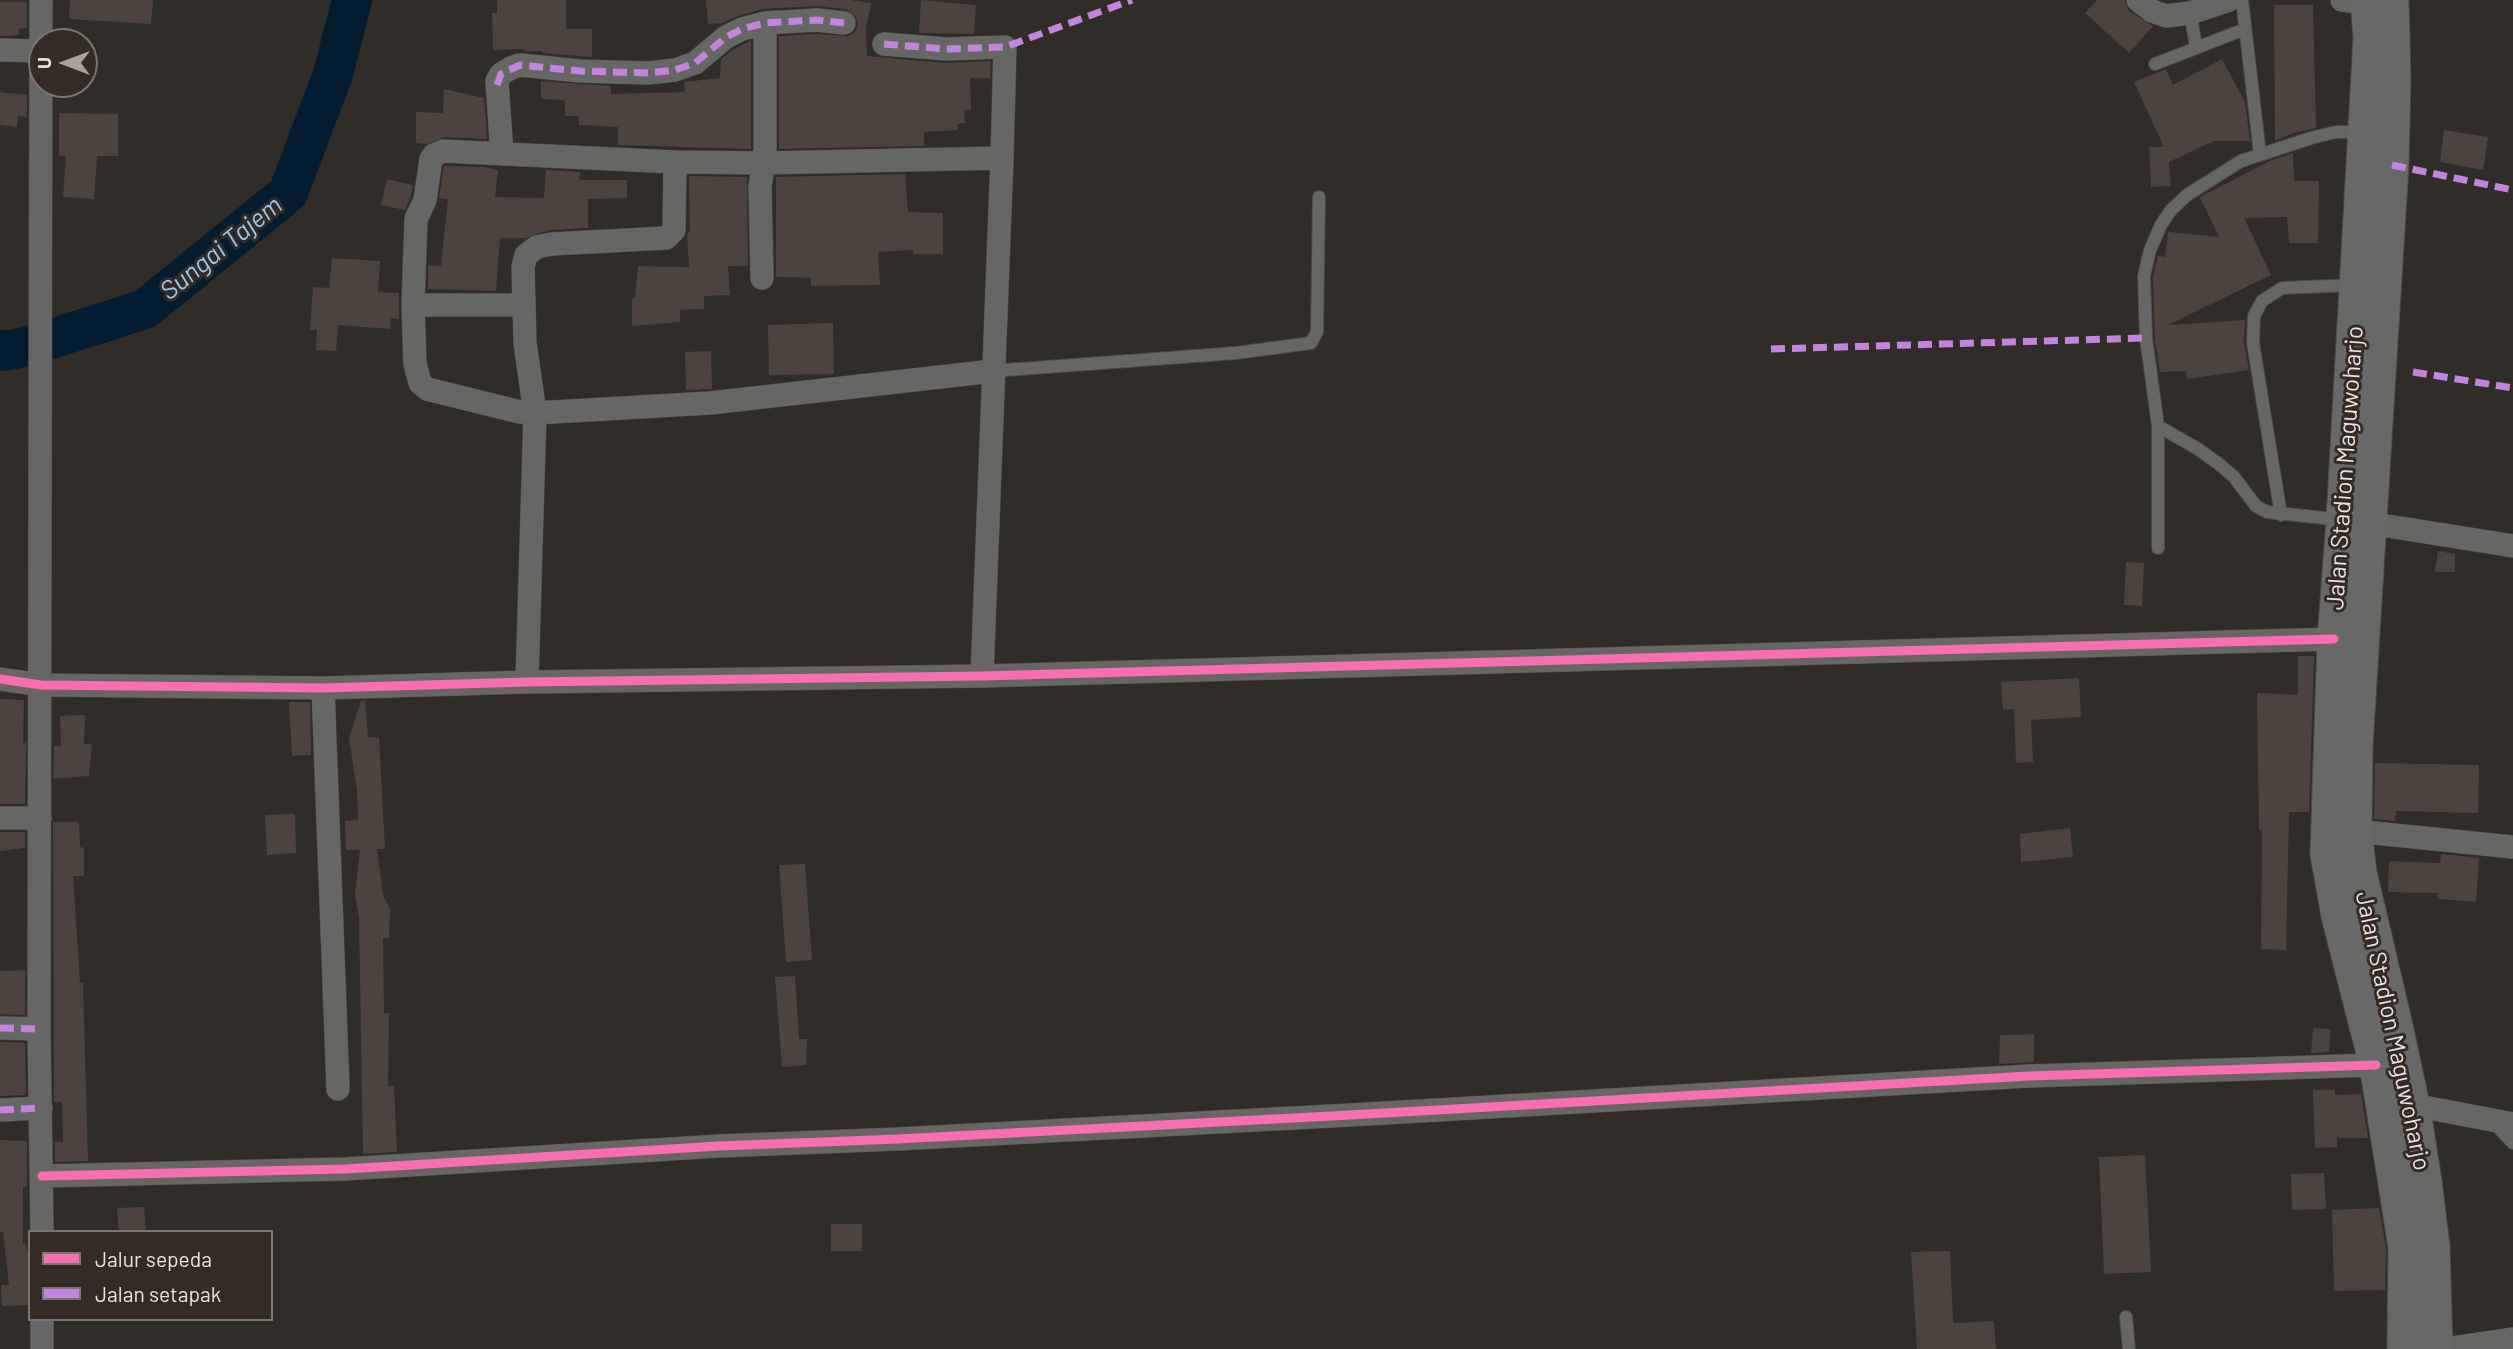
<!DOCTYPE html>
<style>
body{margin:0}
#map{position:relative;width:2513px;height:1349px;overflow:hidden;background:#302c28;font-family:Barlow,sans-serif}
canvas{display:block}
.legend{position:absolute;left:28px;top:1230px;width:245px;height:91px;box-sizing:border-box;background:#342b25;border:2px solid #7c746f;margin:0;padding:9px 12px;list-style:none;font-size:21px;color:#e9e2df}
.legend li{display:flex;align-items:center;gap:14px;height:35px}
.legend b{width:35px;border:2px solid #7c746f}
.north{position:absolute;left:28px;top:28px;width:70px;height:70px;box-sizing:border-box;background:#342b25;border:2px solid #7c746f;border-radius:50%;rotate:270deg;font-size:19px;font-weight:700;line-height:28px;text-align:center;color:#e9e2df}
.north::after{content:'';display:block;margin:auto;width:24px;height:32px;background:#a8a29f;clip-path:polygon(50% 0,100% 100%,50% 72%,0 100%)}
</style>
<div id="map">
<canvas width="2513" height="1349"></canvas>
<ul class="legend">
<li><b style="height:9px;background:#f96db3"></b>Jalur sepeda</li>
<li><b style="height:9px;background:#c483df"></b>Jalan setapak</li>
</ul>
<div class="north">U</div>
</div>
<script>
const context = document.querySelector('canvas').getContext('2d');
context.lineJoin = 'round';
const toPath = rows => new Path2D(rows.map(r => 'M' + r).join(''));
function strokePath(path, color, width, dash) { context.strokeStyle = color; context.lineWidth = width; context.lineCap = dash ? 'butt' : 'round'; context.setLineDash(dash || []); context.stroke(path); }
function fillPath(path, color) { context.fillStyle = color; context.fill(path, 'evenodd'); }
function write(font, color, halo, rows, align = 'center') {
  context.font = font + ' Barlow,sans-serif'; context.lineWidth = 6; context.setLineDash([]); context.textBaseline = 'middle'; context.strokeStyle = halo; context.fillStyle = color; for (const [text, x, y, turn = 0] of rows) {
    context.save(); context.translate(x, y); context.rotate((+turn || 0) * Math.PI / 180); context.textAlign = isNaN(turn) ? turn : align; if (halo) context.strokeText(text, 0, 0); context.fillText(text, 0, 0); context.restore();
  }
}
strokePath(toPath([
 [0,350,6,351,29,346,145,309,288,193,333,74,352,0]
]), '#041c30', 40);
fillPath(toPath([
 [70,0,153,0,151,24,69,19],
 [497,0,566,0,566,29,592,29,592,57,543,53,543,51,524,51,524,49,493,50,492,13,497,13],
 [706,0,850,0,871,3,866,29,867,56,945,63,991,61,990,78,970,78,971,110,964,110,965,123,957,124,958,130,924,132,924,146,779,149,779,36,817,34,849,36,856,31,858,24,856,17,846,9,816,6,762,9,738,16,722,23,708,24],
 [921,0,976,5,974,34,919,33],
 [2097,0,2124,0,2129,11,2153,26,2129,53,2085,13],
 [0,2,27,2,27,28,19,29,19,35,0,36],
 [2274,5,2313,5,2316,128,2293,133,2275,141],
 [751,41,751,149,618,145,618,127,579,125,579,116,565,116,565,100,541,99,541,81,611,86,611,94,685,92,684,82,720,78,721,59,734,49],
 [2222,59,2245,102,2250,141,2214,141,2169,162,2171,186,2151,187,2149,147,2164,147,2134,82,2166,69,2173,85],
 [444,89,484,98,487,139,444,137,427,144,416,143,416,112,443,113],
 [0,92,27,95,27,117,18,116,17,127,0,125],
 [59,113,118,114,118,156,97,156,94,199,63,197,66,156,59,156],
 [2444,130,2488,137,2483,170,2440,162],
 [2293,153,2294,181,2319,181,2318,243,2289,243,2287,217,2244,218,2271,275,2168,325,2245,320,2244,343,2249,370,2187,379,2186,371,2160,372,2155,341,2153,277,2158,256,2165,257,2168,232,2219,237,2200,197,2270,161],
 [444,166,484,167,498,170,495,197,544,198,546,170,580,172,579,180,627,180,627,198,588,199,588,228,549,230,526,238,500,238,496,291,428,289,428,265,441,266,448,199,439,198],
 [905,174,908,212,943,213,943,254,913,254,913,250,878,252,880,285,811,286,811,278,776,277,776,177],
 [689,176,747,177,748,266,728,266,730,295,704,296,704,309,680,310,680,322,632,326,632,298,635,298,638,266,689,267,687,234,690,231],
 [387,179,413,185,411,196,405,210,381,205],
 [332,258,380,261,378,292,399,293,399,319,391,318,390,329,338,325,336,351,316,350,317,330,310,330,313,287,329,288],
 [833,323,834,374,769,375,768,325],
 [711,351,712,389,686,390,685,352],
 [2438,551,2455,554,2455,572,2435,572],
 [2126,562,2144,563,2142,606,2124,605],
 [2298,656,2314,656,2309,812,2289,812,2286,950,2261,949,2262,830,2259,830,2257,693,2298,695],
 [2079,678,2081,717,2031,720,2033,762,2016,763,2014,709,2003,710,2001,682],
 [0,699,24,700,23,743,26,743,25,804,0,804],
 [361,701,365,701,368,737,379,738,385,849,377,849,383,895,390,909,389,938,383,938,384,1013,389,1013,388,1086,394,1086,397,1152,363,1154,359,918,355,895,360,850,346,850,345,821,358,820,357,790,349,738],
 [289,702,310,702,311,755,292,756],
 [85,715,84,744,92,744,89,776,53,779,54,746,61,746,60,716],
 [2375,763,2479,765,2478,813,2396,811,2395,821,2374,819],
 [295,814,296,853,267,855,265,815],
 [53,822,79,822,80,847,84,848,84,876,73,876,80,983,83,983,88,1161,55,1162,55,1142,63,1142,62,1102,54,1102],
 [2070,828,2073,857,2021,862,2020,834],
 [0,832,25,832,25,848,0,851],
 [2441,854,2479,858,2476,902,2438,899,2438,893,2388,892,2389,861,2440,863],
 [805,864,812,960,786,962,779,865],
 [25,970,25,1015,0,1014,0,971],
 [795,976,799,1039,807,1039,806,1065,782,1067,775,977],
 [2313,1028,2331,1029,2329,1052,2311,1053],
 [2034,1034,2034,1062,1999,1064,2000,1035],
 [0,1042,25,1043,26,1095,0,1096],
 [2313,1090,2335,1090,2335,1095,2361,1094,2368,1138,2337,1138,2337,1147,2315,1148],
 [0,1140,27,1141,27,1187,23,1187,23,1244,26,1244,30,1268,30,1305,2,1306,1,1285,9,1285,3,1232,0,1232],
 [2145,1155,2151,1272,2104,1274,2099,1157],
 [2324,1173,2326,1209,2292,1210,2291,1174],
 [144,1207,146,1232,119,1232,117,1208],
 [2379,1208,2386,1248,2385,1290,2334,1291,2332,1210],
 [831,1224,862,1224,862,1251,831,1251],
 [1950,1251,1953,1323,1994,1321,1996,1349,1917,1349,1911,1252]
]), '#4c433e');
const lane = toPath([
 [2242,0,2260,154],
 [2190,13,2196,46],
 [2155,64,2245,29],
 [993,371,1236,353,1311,343,1317,332,1319,197],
 [2158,426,2198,449,2219,464,2234,477,2256,506,2267,512,2343,520],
 [2281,515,2253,343,2254,316,2262,301,2282,288,2355,285],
 [2158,548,2158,426,2146,338,2144,276,2150,250,2161,225,2171,210,2187,195,2241,161,2311,138,2336,132,2362,132],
 [2494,1123,2513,1143],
 [2126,1317,2129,1349]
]);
const street = toPath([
 [41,0,39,1029,42,1232],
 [2138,0,2152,11,2166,16,2190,13,2229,0],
 [2342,0,2368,3],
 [884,44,946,49,1005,47,1002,158],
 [0,50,41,51],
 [502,154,497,81,501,74,511,68,520,65,580,71,648,73,675,70,695,63,726,37,742,29,765,23,817,20,844,23],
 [675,162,443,151,434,155,431,159,425,200,416,219,413,305,415,364,420,383,427,389,520,412,535,413,710,403,993,371],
 [762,278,760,187,765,150,765,23],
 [413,305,524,305],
 [2356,521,2513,546],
 [0,679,41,685,323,688,527,682,982,676,2334,639],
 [527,682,535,413,525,343,523,267,526,255,537,247,552,244,666,238,674,230,675,162,762,163,1002,158,982,676],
 [323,688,338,1089],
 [0,818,40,818],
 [2355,831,2513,847],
 [0,1028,39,1029],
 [2413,1105,2513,1124],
 [0,1110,41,1108],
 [42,1176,345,1169,719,1146,898,1139,1350,1115,2029,1076,2376,1065],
 [42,1349,42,1319],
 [2445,1349,2513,1339]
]);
const secondary = toPath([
 [2367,0,2370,37,2368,74,2343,520,2334,639,2327,854,2338,916,2376,1065,2405,1247,2404,1349],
 [2392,0,2394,79,2392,165,2356,746,2355,831,2360,873,2394,1017,2413,1105,2425,1181,2433,1246,2436,1349]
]);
strokePath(lane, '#4d4946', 14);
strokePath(street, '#4d4946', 24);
strokePath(secondary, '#4d4946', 35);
strokePath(lane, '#666765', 12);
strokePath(street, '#666765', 23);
strokePath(secondary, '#686967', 33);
strokePath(toPath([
 [884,44,946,49,1005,47,1132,0],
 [497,85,501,74,520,65,580,71,648,73,675,70,695,63,726,37,742,29,765,23,817,20,844,23],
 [2392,165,2513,190],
 [1771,349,2146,338],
 [2413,372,2513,388],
 [0,1028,39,1029],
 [0,1110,41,1108]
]), '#c483df', 7, [14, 7]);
strokePath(toPath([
 [0,679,41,685,323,688,527,682,982,676,2334,639],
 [42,1176,345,1169,719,1146,898,1139,1350,1115,2029,1076,2376,1065]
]), '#f96db3', 9);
write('24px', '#e9e2df', '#342b25', [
 ["Jalan Stadion Maguwoharjo",2345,468,-86],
 ["Jalan Stadion Maguwoharjo",2393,1031,78]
]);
write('italic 26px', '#93c9f9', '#342b25', [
 ["Sungai Tajem",221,248,-39]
]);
</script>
